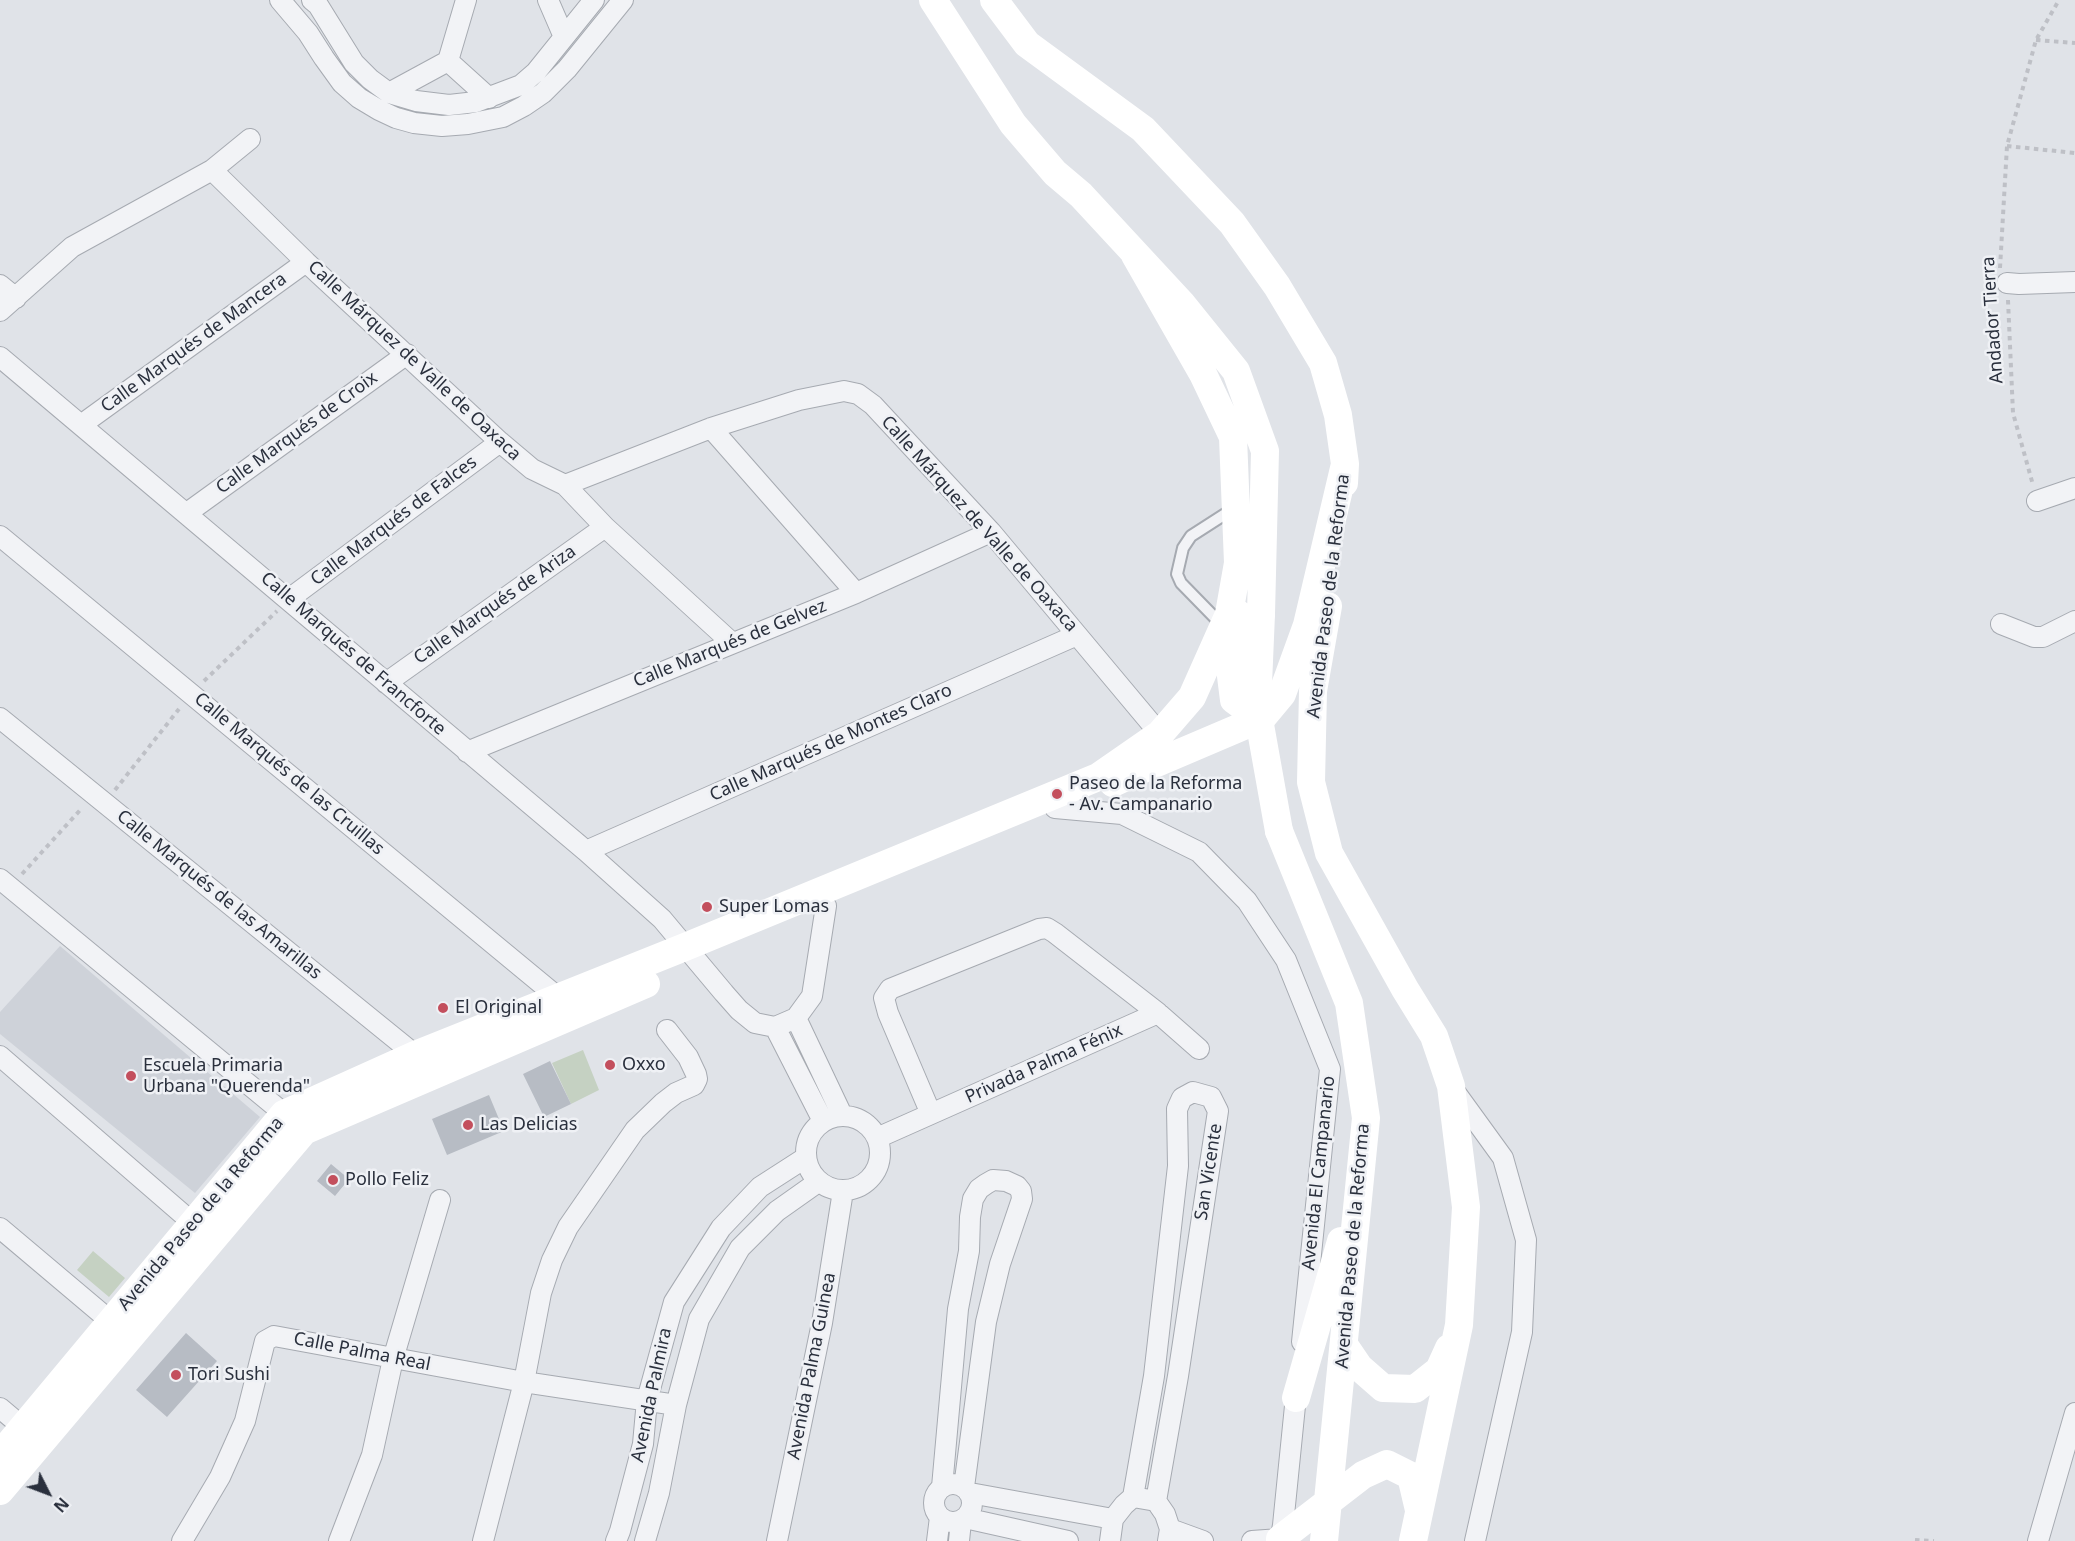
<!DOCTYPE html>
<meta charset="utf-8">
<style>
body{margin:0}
#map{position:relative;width:2075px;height:1541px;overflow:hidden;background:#e0e3e8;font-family:"Noto Sans",sans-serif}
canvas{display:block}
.north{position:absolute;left:18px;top:1463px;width:60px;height:60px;-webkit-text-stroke:4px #eff1f5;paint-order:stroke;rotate:132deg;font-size:16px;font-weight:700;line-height:24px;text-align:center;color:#2a303d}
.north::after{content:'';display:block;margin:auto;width:21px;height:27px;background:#2a303d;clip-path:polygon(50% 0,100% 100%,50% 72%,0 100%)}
</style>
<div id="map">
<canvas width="2075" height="1541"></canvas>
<div class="north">N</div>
</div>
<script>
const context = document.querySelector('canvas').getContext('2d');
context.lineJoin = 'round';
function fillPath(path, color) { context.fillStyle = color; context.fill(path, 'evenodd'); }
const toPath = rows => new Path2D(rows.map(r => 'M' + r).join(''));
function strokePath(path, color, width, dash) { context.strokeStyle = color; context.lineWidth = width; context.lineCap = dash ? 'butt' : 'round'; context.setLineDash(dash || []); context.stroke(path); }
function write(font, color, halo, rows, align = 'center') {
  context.font = font + ' "Noto Sans",sans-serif'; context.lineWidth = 5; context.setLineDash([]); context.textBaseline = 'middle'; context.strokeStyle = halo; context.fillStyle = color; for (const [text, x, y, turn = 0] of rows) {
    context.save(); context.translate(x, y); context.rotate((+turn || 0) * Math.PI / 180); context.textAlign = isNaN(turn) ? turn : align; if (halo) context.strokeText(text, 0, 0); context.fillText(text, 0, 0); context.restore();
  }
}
fillPath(toPath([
 [60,946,260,1117,195,1193,0,1034,0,1012]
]), '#ced2d9');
fillPath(toPath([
 [583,1050,599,1090,571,1104,552,1063],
 [93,1251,125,1278,109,1297,77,1270]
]), '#c5d1c2');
fillPath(toPath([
 [550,1061,571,1104,544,1117,523,1074],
 [489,1095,504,1131,447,1155,432,1119],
 [331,1164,349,1179,335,1196,317,1181],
 [186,1333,217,1361,167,1417,136,1390]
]), '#b7bcc4');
const lane = toPath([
 [1221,624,1181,583,1177,574,1183,548,1191,536,1233,509]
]);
const street = toPath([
 [280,0,308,33,324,58,342,83,359,98,379,110,396,118,414,123,442,126,468,124,503,117,524,106,543,93,567,69,623,0],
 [312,0,318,5,354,63,370,79,389,93,416,101,449,105,476,102,521,85,536,72,594,0],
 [548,0,564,37],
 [448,61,466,0],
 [389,93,448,61,489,98],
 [212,170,306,262,500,442,532,469,565,485,605,527,731,642],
 [2007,283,2019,284,2075,282],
 [0,285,16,298],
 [0,311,72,247,212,170,250,139],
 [0,357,586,851,662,919,724,993,739,1010,755,1023,775,1027,796,1018,812,996,826,906],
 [81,425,306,262],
 [711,428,856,593],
 [565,485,711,428,799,400,844,391,858,394,873,405,991,532,1160,734],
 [2037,501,2075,488],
 [187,513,407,354],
 [0,536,566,1004],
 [289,599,500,442],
 [2001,624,2034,637,2043,637,2075,621],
 [386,683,605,527],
 [0,718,424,1062],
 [467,752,856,593,991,532],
 [1055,808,1122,814,1199,852,1247,901,1286,960,1330,1069,1302,1342],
 [586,851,1077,635],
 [0,879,293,1121],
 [796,1018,842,1115],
 [775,1027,823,1121],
 [0,1056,201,1230],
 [1453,1089,1503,1158,1526,1240,1522,1332,1475,1541],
 [931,1114,888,1013,884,998,890,989,1039,929,1047,928,1055,933,1158,1013,1199,1049],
 '806 1153a37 37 0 1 1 74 0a37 37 0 1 1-74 0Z',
 [877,1138,1158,1013],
 [0,1228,121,1330],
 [0,1408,32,1435],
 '934 1503a19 19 0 1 1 38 0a19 19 0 1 1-38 0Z',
 [942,1487,958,1309,969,1251,970,1217,973,1199,979,1189,986,1184,993,1180,1006,1181,1017,1186,1021,1191,1022,1199,1000,1264,986,1322,964,1487],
 [970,1493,1113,1519],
 [1133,1497,1154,1376,1178,1166,1177,1109,1182,1098,1193,1092,1211,1097,1218,1111,1178,1376,1156,1501],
 [965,1518,1068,1541],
 [1170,1529,1203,1541],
 [182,1541,220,1477,245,1421,265,1341,274,1336,524,1382,676,1405],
 [339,1541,372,1455,393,1359,440,1200],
 [483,1541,524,1382,541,1293,552,1260,568,1227,635,1130,663,1103,676,1093,694,1085,697,1079,696,1074,688,1057,667,1030],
 [616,1541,620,1531,643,1444,647,1400,674,1302,721,1228,760,1187,805,1158],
 [645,1541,659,1493,676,1405,699,1319,740,1248,777,1211,818,1182],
 [777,1541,822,1323,843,1191],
 [937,1541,940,1517],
 [959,1541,961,1521],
 [1110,1541,1113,1519,1124,1505,1133,1497,1156,1501,1165,1514,1170,1529,1168,1541],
 [1252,1541,1280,1539],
 [1280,1541,1283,1525,1297,1386],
 [2038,1541,2075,1413]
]);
strokePath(lane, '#a6aab1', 14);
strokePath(street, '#a6aab1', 22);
strokePath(toPath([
 [2036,40,2075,43],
 [2007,146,2075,153],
 [2000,268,2007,146,2036,40,2059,0],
 [2008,300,2013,413,2033,485],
 [204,681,277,611],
 [115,790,179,709],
 [22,874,82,808],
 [1915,1540,1934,1541]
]), '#bec0c6', 4, [4.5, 4.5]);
strokePath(lane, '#f2f3f6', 10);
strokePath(street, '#f2f3f6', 20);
strokePath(toPath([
 [933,0,1013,124,1055,173,1081,195,1182,304,1236,371,1265,451,1261,614],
 [994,0,1027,44,1143,129,1232,223,1277,286,1323,363,1338,415,1345,464,1344,483],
 [1328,606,1313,691,1311,782,1329,853,1405,989,1434,1036,1451,1086,1466,1207,1459,1325,1413,1541],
 [1237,613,1237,641,1231,676,1234,700,1245,708,1256,711,1274,700],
 [1113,783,1154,764,1262,718,1282,694,1307,625,1345,464],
 [1279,831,1349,1003,1366,1118,1324,1541],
 [1344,1345,1359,1367,1383,1388,1415,1389,1439,1370,1449,1348],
 [1296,1398,1341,1241],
 [0,1455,284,1114,415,1055,685,947,1098,777,1160,734,1192,697,1229,614,1238,563,1233,437,1203,374,1135,255],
 [0,1491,304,1131,646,984],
 [1280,1539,1363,1475,1387,1464,1411,1476,1419,1510]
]), '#fff', 28);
strokePath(toPath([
 [1261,614,1257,708,1279,831]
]), '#fff', 28);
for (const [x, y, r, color] of [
 [1057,794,6,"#c34f5d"],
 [707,907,6,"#c34f5d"],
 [443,1008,6,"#c34f5d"],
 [610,1065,6,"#c34f5d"],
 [131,1076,6,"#c34f5d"],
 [468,1125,6,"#c34f5d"],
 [333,1180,6,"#c34f5d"],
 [176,1375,6,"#c34f5d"]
]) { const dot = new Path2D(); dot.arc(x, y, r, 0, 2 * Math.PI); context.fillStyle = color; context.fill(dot); strokePath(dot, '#eff1f5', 2); }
write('18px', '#2a303d', '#eff1f5', [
 ["Andador Tierra",1993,320,-94],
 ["Calle Marqués de Mancera",194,343,-36],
 ["Calle Márquez de Valle de Oaxaca",414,361,43],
 ["Calle Marqués de Croix",297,433,-36],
 ["Calle Marqués de Falces",394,521,-37],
 ["Calle Márquez de Valle de Oaxaca",979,524,48],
 ["Avenida Paseo de la Reforma",1329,596,-83],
 ["Calle Marqués de Ariza",495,605,-35],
 ["Calle Marqués de Gelvez",730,644,-22],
 ["Calle Marqués de Francforte",353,654,41],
 ["Calle Marqués de Montes Claro",831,743,-24],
 ["Calle Marqués de las Cruillas",289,774,40],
 ["Calle Marqués de las Amarillas",219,895,39],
 ["Privada Palma Fénix",1044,1064,-24],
 ["San Vicente",1209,1172,-81],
 ["Avenida El Campanario",1319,1173,-84],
 ["Avenida Paseo de la Reforma",201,1214,-50],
 ["Avenida Paseo de la Reforma",1353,1246,-85],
 ["Calle Palma Real",362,1352,11],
 ["Avenida Palma Guinea",812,1366,-79],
 ["Avenida Palmira",652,1395,-78]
]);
write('18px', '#2a303d', '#eff1f5', [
 ["Paseo de la Reforma",1069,784],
 ["- Av. Campanario",1069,805],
 ["Super Lomas",719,907],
 ["El Original",455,1008],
 ["Oxxo",622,1065],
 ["Escuela Primaria",143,1066],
 ["Urbana \"Querenda\"",143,1087],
 ["Las Delicias",480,1125],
 ["Pollo Feliz",345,1180],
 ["Tori Sushi",188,1375]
], 'left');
</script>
